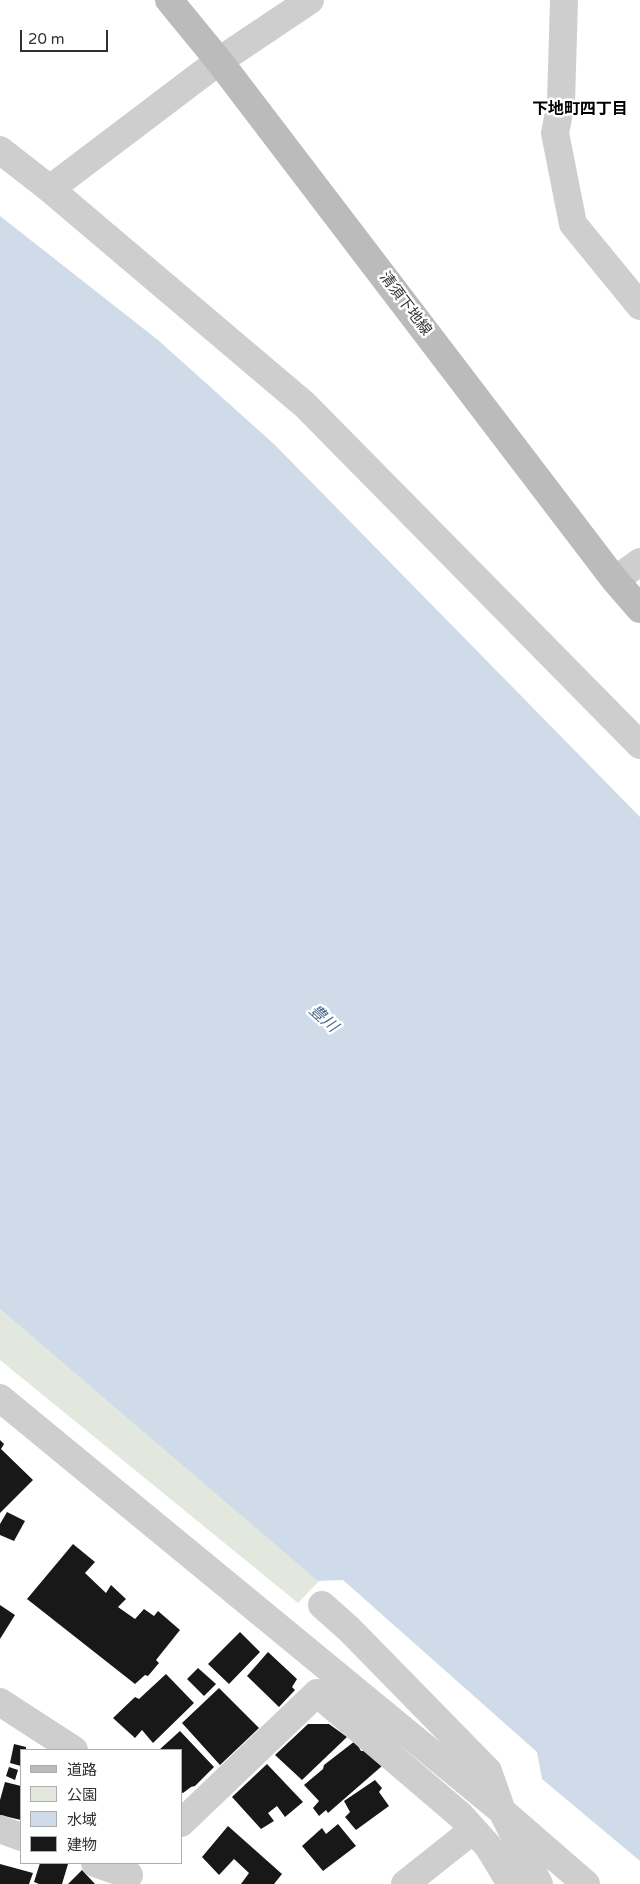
<!DOCTYPE html>
<meta charset="utf-8">
<style>
body{margin:0}
#map{position:relative;width:640px;height:1884px;overflow:hidden;background:#fff;font-family:"Varela Round","Noto Sans JP",sans-serif}
canvas{display:block}
.legend{position:absolute;left:20px;top:1749px;width:162px;height:115px;box-sizing:border-box;background:#fff;border:1px solid #adadad;margin:0;padding:6px 9px;list-style:none;font-size:15px;color:#313131}
.legend li{display:flex;align-items:center;gap:10px;height:25px}
.legend b{width:25px;border:1px solid #adadad}
.scale{position:absolute;left:20px;top:30px;width:88px;height:22px;box-sizing:border-box;border:2px solid #313131;border-top:0;padding-left:6px;font-size:15px;line-height:18px;white-space:nowrap;color:#313131;-webkit-text-stroke:4px #fff;paint-order:stroke}
</style>
<div id="map">
<canvas width="640" height="1884"></canvas>
<ul class="legend">
<li><b style="height:6px;background:#bbb"></b>道路</li>
<li><b style="height:14px;background:#e2e8de"></b>公園</li>
<li><b style="height:14px;background:#cfdbe9"></b>水域</li>
<li><b style="height:14px;background:#181818"></b>建物</li>
</ul>
<div class="scale">20 m</div>
</div>
<script>
const context = document.querySelector('canvas').getContext('2d');
context.lineJoin = 'round';
function fillPath(path, color) { context.fillStyle = color; context.fill(path, 'evenodd'); }
const toPath = rows => new Path2D(rows.map(r => 'M' + r).join(''));
function strokePath(path, color, width, dash) { context.strokeStyle = color; context.lineWidth = width; context.lineCap = dash ? 'butt' : 'round'; context.setLineDash(dash || []); context.stroke(path); }
function write(font, color, halo, rows, align = 'center') {
  context.font = font + ' "Varela Round","Noto Sans JP",sans-serif'; context.lineWidth = 5; context.setLineDash([]); context.textBaseline = 'middle'; context.strokeStyle = halo; context.fillStyle = color; for (const [text, x, y, turn = 0] of rows) {
    context.save(); context.translate(x, y); context.rotate((+turn || 0) * Math.PI / 180); context.textAlign = isNaN(turn) ? turn : align; if (halo) context.strokeText(text, 0, 0); context.fillText(text, 0, 0); context.restore();
  }
}
fillPath(toPath([
 [0,1309,88,1384,319,1581,298,1603,0,1360]
]), '#e2e8de');
fillPath(toPath([
 [0,216,158,340,275,445,640,817,640,1861,542,1779,537,1752,343,1580,318,1581,0,1309]
]), '#cfdbe9');
fillPath(toPath([
 [0,1440,4,1444,1,1449,33,1480,0,1513],
 [7,1512,25,1521,14,1541,0,1535,0,1524],
 [73,1544,95,1562,85,1573,106,1593,111,1585,126,1599,118,1607,135,1619,144,1609,154,1616,158,1611,180,1630,156,1660,159,1663,148,1676,145,1675,135,1684,27,1599],
 [0,1605,15,1615,0,1639],
 [240,1632,260,1652,229,1684,208,1664],
 [268,1652,297,1679,292,1687,295,1690,279,1707,247,1676],
 [198,1668,216,1684,204,1696,187,1679],
 [166,1674,194,1703,153,1743,142,1730,135,1738,113,1718,135,1697,139,1699],
 [219,1688,259,1728,220,1765,182,1723],
 [308,1724,329,1724,347,1737,302,1780,275,1755],
 [180,1731,214,1767,195,1786,191,1787,183,1793,181,1792,181,1750,159,1750],
 [355,1741,361,1751,365,1751,382,1766,328,1813,326,1810,319,1816,313,1808,319,1801,304,1785,323,1769,324,1765],
 [14,1744,26,1747,26,1750,21,1750,21,1766,10,1763],
 [267,1764,303,1802,285,1817,277,1806,268,1813,274,1821,261,1829,232,1797],
 [9,1767,18,1770,15,1780,6,1776],
 [375,1780,382,1788,379,1792,389,1806,356,1830,345,1817,350,1812,344,1801],
 [5,1782,21,1786,21,1820,0,1815,0,1800],
 [338,1824,356,1846,323,1871,302,1846,322,1828,326,1834],
 [228,1826,282,1874,274,1884,241,1884,249,1873,234,1859,219,1875,202,1857],
 [40,1863,63,1863,68,1864,62,1884,39,1884,34,1882],
 [0,1864,33,1873,29,1884,0,1884],
 [82,1870,95,1884,68,1884]
]), '#181818');
strokePath(toPath([
 [564,0,561,103,555,133,573,224,640,306],
 [0,150,50,189,305,405,640,745],
 [50,189,219,61,310,0],
 [615,580,640,562],
 [0,1398,502,1811,586,1884],
 [322,1605,349,1629,488,1771,502,1811,539,1884],
 [0,1702,74,1750],
 [181,1823,317,1693,460,1815,488,1846,511,1884],
 [0,1829,21,1837],
 [95,1863,129,1875],
 [405,1884,473,1830]
]), '#cecece', 28);
strokePath(toPath([
 [169,0,219,61,614,579,640,609]
]), '#bbb', 28);
write('15px', '#313131', '#fff', [
 ["清須下地線",405,304,53]
]);
write('bold 16px', '#000', '#fff', [
 ["下地町四丁目",580,110]
]);
write('italic 16px', '#486789', '#fff', [
 ["豊川",323,1019,42]
]);
</script>
